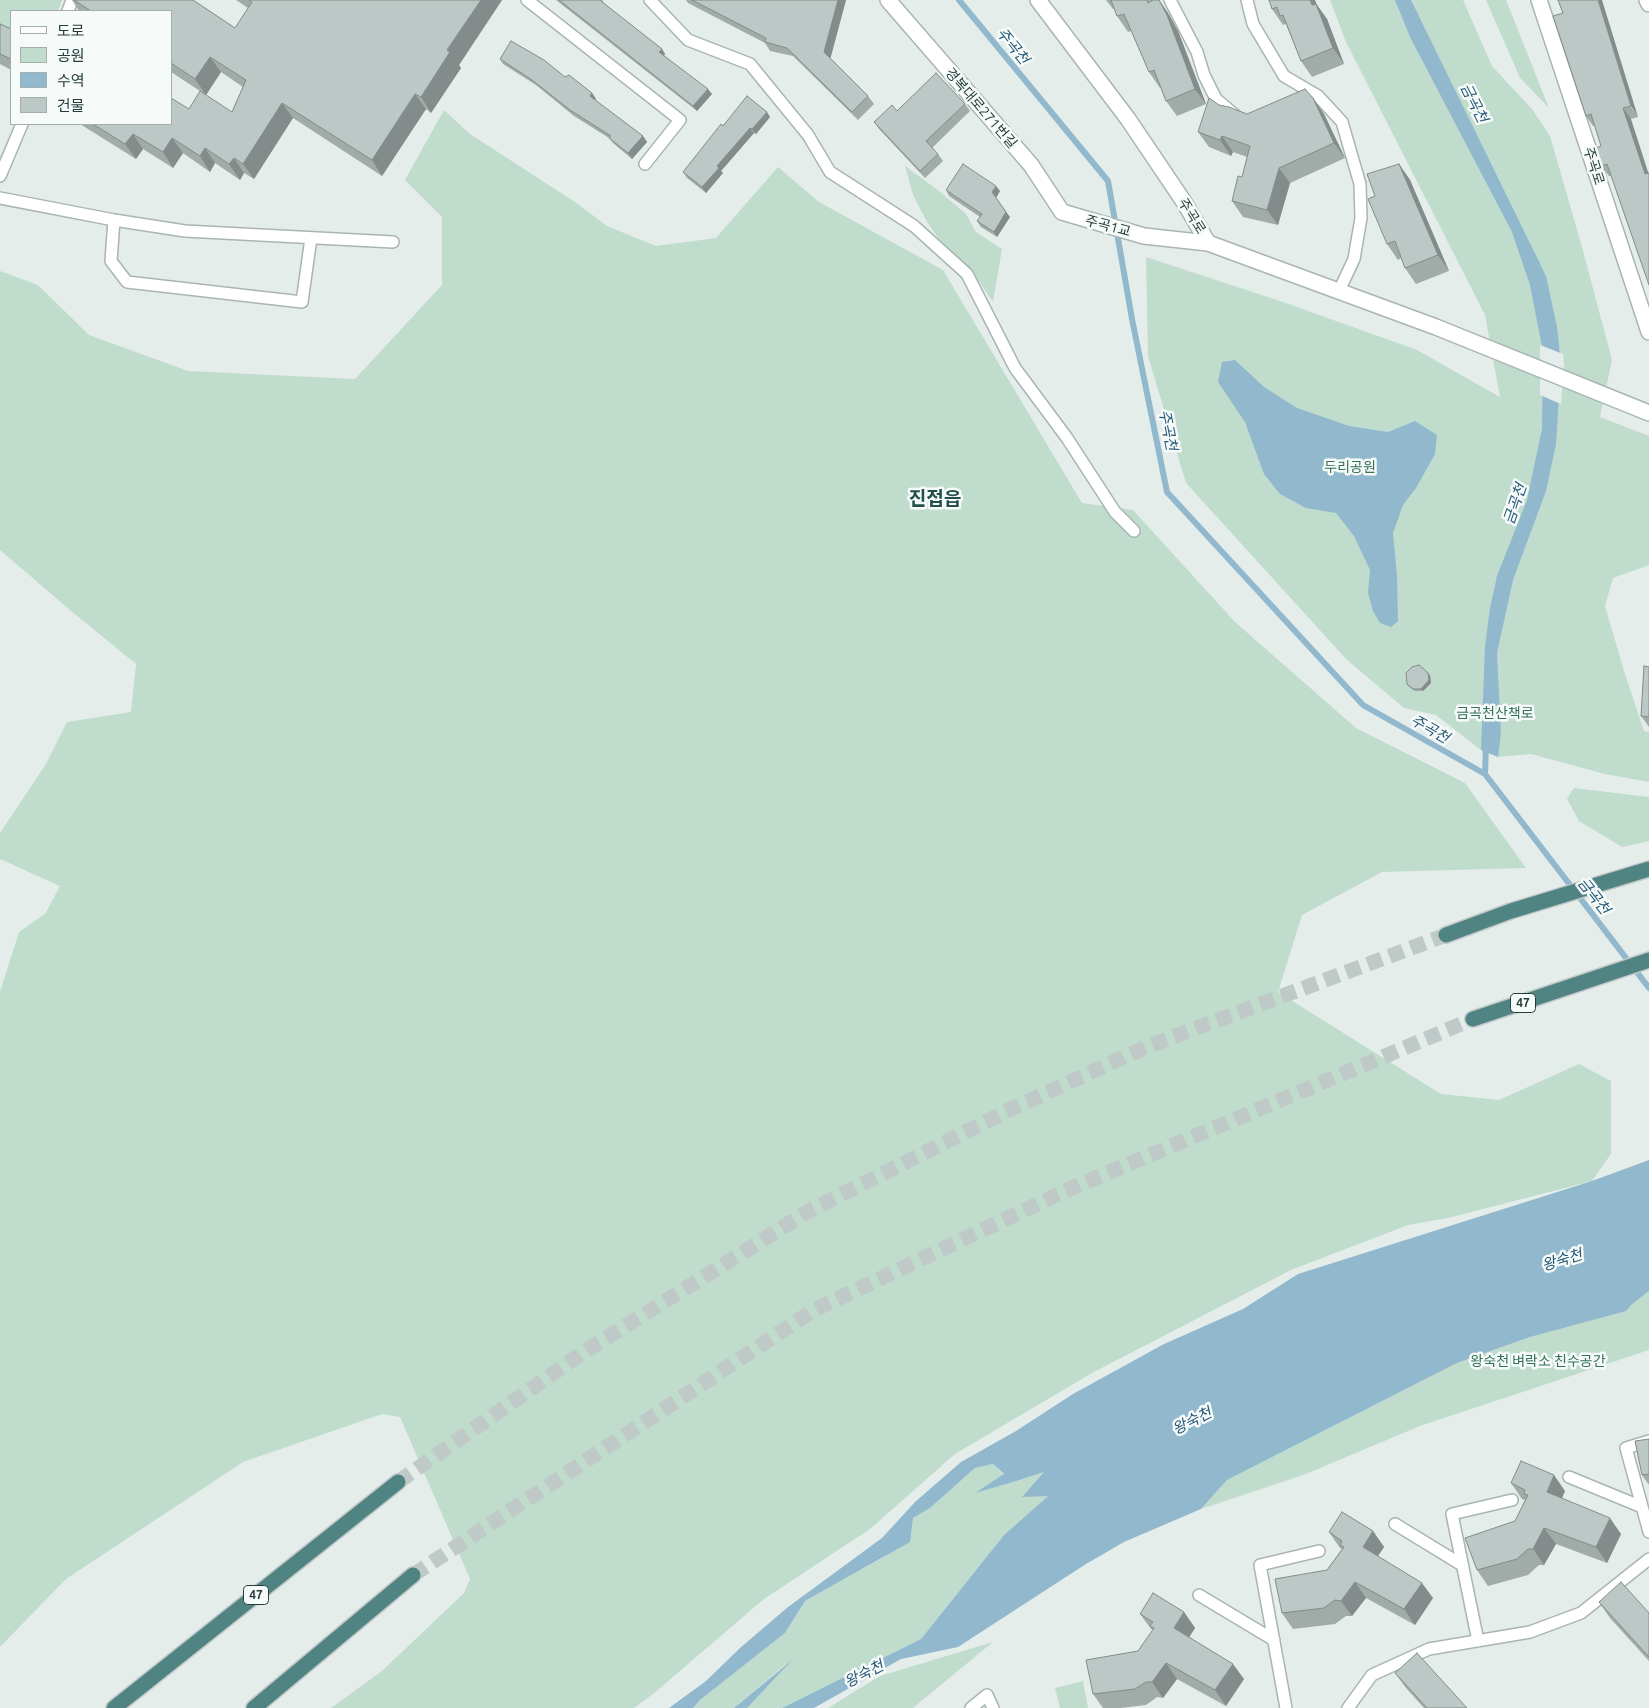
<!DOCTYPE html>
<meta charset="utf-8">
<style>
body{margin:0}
#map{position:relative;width:1649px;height:1708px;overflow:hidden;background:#e5edeb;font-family:Ubuntu,"Noto Sans KR",sans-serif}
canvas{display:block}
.legend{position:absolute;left:10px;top:10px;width:162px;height:115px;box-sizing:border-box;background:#f6faf9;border:1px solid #a2afad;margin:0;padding:6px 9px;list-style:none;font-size:15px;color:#253e3c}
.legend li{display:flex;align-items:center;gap:10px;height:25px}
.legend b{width:25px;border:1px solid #a2afad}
</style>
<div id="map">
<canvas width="1649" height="1708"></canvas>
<ul class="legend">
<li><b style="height:6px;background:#fff"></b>도로</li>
<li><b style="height:14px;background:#c0dccd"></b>공원</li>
<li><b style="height:14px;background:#92b8cd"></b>수역</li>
<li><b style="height:14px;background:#bbc8c5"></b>건물</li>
</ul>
</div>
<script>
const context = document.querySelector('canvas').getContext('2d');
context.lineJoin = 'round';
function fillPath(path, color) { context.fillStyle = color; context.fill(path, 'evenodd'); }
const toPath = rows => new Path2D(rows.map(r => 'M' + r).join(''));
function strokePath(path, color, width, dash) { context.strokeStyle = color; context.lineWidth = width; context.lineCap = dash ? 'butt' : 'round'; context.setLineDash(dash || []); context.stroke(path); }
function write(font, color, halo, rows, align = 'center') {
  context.font = font + ' Ubuntu,"Noto Sans KR",sans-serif'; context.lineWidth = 5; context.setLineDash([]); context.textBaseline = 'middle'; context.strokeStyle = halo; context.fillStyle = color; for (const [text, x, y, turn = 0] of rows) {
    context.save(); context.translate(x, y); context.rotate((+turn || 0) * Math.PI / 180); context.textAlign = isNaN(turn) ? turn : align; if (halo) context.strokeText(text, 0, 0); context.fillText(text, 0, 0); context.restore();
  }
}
fillPath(toPath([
 [0,0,62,0,58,11,11,11,11,32,0,41],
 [1330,0,1463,0,1492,66,1532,109,1550,136,1582,247,1612,360,1600,417,1649,436,1649,565,1613,578,1605,606,1624,671,1644,731,1649,732,1649,782,1605,774,1531,754,1498,757,1481,750,1436,715,1404,708,1347,660,1186,483,1148,356,1146,257,1283,302,1417,350,1500,397,1485,315,1346,42],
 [1486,0,1506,0,1549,108,1520,78],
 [444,110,470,134,575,202,607,226,656,246,716,238,778,167,819,202,943,270,1082,503,1133,510,1235,622,1356,728,1465,783,1526,868,1382,872,1302,915,1278,992,1441,1094,1499,1100,1579,1064,1611,1081,1611,1154,1592,1181,1448,1218,1408,1225,1291,1270,1092,1373,955,1454,870,1529,764,1599,653,1694,634,1708,331,1708,382,1671,464,1593,470,1579,400,1417,382,1414,243,1462,66,1579,0,1647,0,992,19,932,45,914,60,886,0,859,0,833,46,764,67,722,131,712,136,664,70,610,0,550,0,271,38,285,89,335,188,371,355,379,442,285,442,217,405,180],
 [905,166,939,191,966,214,976,232,1002,249,993,302,974,274,939,239,927,222,913,195],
 [1574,788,1649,797,1649,841,1622,847,1579,821,1567,799],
 [1649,1291,1649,1350,1420,1426,1306,1474,1201,1509,1227,1480,1457,1363,1530,1337,1631,1305],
 [993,1464,1004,1475,976,1492,1011,1483,1045,1471,1023,1496,1049,1495,1004,1535,921,1639,782,1708,747,1708,787,1663,734,1708,693,1708,700,1700,785,1633,805,1601,886,1556,913,1518,930,1508,975,1468],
 [993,1642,913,1708,828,1708,880,1676],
 [1083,1681,1088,1708,1060,1708,1055,1688]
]), '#c0dccd');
fillPath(toPath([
 [1395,0,1411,0,1546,276,1557,327,1561,365,1556,444,1546,491,1513,580,1497,653,1501,733,1498,757,1481,750,1485,646,1490,608,1497,576,1527,500,1542,429,1543,352,1530,285,1512,232,1410,37],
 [1235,360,1264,387,1297,408,1349,426,1388,432,1415,421,1437,435,1435,454,1416,488,1403,505,1393,533,1397,576,1398,621,1391,627,1380,623,1373,611,1368,593,1370,570,1354,536,1336,513,1306,508,1280,494,1264,474,1245,422,1218,382,1222,362],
 [1649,1160,1649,1291,1631,1305,1626,1311,1530,1337,1457,1363,1227,1480,1201,1509,1124,1542,1086,1564,958,1647,901,1659,814,1708,782,1708,921,1639,1004,1535,1048,1496,1022,1497,1044,1472,1010,1483,975,1493,1004,1474,993,1464,975,1468,930,1508,913,1518,910,1542,805,1601,785,1633,700,1700,693,1708,669,1708,706,1681,740,1648,788,1607,882,1538,915,1502,961,1462,1016,1431,1073,1394,1164,1344,1243,1309,1298,1274,1592,1181],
 [792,1660,747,1708,734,1708]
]), '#92b8cd');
fillPath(toPath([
 [1540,345,1563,354,1564,365,1561,404,1540,395]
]), '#e5edeb');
strokePath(toPath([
 [959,0,1108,181,1132,319,1167,492,1363,705,1485,774],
 [1486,744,1485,774,1649,988]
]), '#92b8cd', 6);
strokePath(toPath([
 [398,1482,581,1354,807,1212,1009,1110,1146,1047,1446,935],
 [413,1575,814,1310,1067,1190,1473,1019]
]), '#bfcac8', 15, [15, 8]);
const service = toPath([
 [527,0,680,120,645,164],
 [650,0,688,40,750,64,808,135,830,172,914,226,967,274,1015,368,1067,438,1115,512,1134,531],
 [1170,0,1197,52,1204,75,1216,99,1235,115],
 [1247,0,1253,24,1284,76,1318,96,1342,122,1360,184,1361,218,1354,259,1339,291],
 [68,11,72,0],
 [0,176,22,124],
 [0,198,114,220,185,231,393,242],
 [114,220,111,261,127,282,302,302,311,238],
 [1649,1441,1626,1448,1649,1532],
 [1569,1477,1642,1507],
 [1395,1524,1462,1565],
 [1199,1595,1274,1640],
 [1478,1641,1452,1514,1512,1500],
 [971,1708,987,1695,993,1708],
 [1286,1708,1260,1565,1319,1551],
 [1348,1708,1372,1675,1429,1649,1530,1632,1581,1613,1649,1559]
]);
const minor = toPath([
 [888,0,1031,165,1062,212,1144,236,1208,243,1436,327,1649,413],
 [1038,0,1128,119,1184,202,1208,243],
 [1539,0,1649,332]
]);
const tertiary = toPath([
 [1647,0,1649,4]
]);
const trunk = toPath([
 [1446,935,1511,911,1649,869],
 [1473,1019,1649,960],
 [114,1708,398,1482],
 [254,1708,413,1575]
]);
strokePath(service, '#a8b5b3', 14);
strokePath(minor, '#a8b5b3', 18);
strokePath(tertiary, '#a8b5b3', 18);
strokePath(trunk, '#c2c9c8', 18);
strokePath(service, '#fff', 11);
strokePath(minor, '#fff', 15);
strokePath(tertiary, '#fff', 15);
strokePath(trunk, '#508482', 15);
fillPath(toPath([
 [72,0,193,0,235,28,248,8,236,0,502,0,459,65,461,68,431,113,426,109,382,176,293,118,254,179,244,173,240,180,215,163,210,172,183,153,173,168,143,149,136,159,80,124,171,124,189,109,232,112,243,87,221,72,206,95,171,72,171,11,79,11],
 [556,0,602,0,605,5,662,49,665,54,664,56,712,94,697,111],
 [686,0,846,0,830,58,868,96,874,104,858,120,793,56,770,51,765,43,688,3],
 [1106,0,1159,0,1168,13,1178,31,1206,104,1177,116,1166,101,1161,87,1160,88,1149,72,1131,31,1128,32,1117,16,1114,9,1113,9],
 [1269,0,1317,5,1327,19,1344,64,1312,77,1301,61,1287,27,1286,24,1283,25,1272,9],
 [1558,0,1638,117,1631,119,1611,176,1609,176,1601,166,1601,146,1595,126,1593,126,1586,116,1563,13],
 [0,24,11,29,11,70,0,64],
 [500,59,565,77,592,93,596,99,595,100,643,136,647,142,632,159,613,143,609,138,574,116,536,85,503,64],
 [1313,98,1324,114,1345,158,1290,183,1278,225,1243,217,1232,201,1242,177,1247,157,1233,152,1231,156,1209,147,1198,132,1219,105,1247,114],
 [965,104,970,111,932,148,938,154,943,161,925,178,879,129,874,122,897,111],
 [770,117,756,134,754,133,721,171,723,173,706,193,687,178,683,172,723,126],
 [1399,164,1410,180,1449,271,1416,284,1405,268,1401,258,1398,260,1387,244,1375,196],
 [946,190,1000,191,996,198,1010,217,997,237,981,227,977,221,980,217,949,196],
 [1649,667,1649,727,1641,716],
 [1430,675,1431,683,1423,691,1415,691,1409,687,1407,684],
 [1649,1439,1649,1485,1642,1475],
 [1511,1483,1565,1491,1562,1498,1621,1534,1607,1563,1556,1544,1544,1565,1539,1565,1528,1575,1488,1586,1477,1570,1515,1521,1525,1500,1522,1499],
 [1373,1531,1384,1547,1378,1556,1433,1598,1415,1625,1366,1598,1352,1616,1346,1616,1335,1624,1293,1629,1282,1613,1327,1570,1342,1549,1340,1548,1329,1532],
 [1599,1602,1649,1613,1649,1661,1610,1618],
 [1184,1612,1195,1628,1189,1637,1244,1679,1226,1706,1177,1679,1163,1698,1157,1697,1146,1705,1121,1708,1103,1708,1093,1694,1138,1651,1153,1630,1151,1629,1140,1614],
 [1395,1673,1467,1708,1424,1708,1406,1688]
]), '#a1aca9');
fillPath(toPath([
 [481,0,502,0,459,65,461,68,431,113,421,97,447,50],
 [838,0,846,0,830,60,824,52],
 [1159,0,1168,13,1178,31,1206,104,1195,89],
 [1310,0,1315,0,1317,5,1327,19,1344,64,1333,48],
 [1598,0,1602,0,1638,117,1631,106],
 [662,49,665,54,663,57,659,52],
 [210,57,221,72,206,95,195,79],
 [708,89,712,94,697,111,693,106],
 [592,93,596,99,594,102,590,96],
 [415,94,426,109,382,176,372,160],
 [1313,98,1324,114,1345,158,1334,143],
 [282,103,293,118,254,179,243,164],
 [1623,108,1631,119,1649,175,1645,174],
 [767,112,770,117,756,134,752,129],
 [750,128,754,133,721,171,723,173,706,193,702,187,717,166],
 [133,134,143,149,136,159,125,144],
 [643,136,647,142,632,159,628,153],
 [1222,136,1233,152,1231,156,1220,140],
 [172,138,183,153,173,168,163,152],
 [205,148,215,163,210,172,200,156],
 [234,158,244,173,240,180,229,164],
 [1399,164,1410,180,1449,271,1438,255],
 [1279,168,1290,183,1278,225,1267,210],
 [996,186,1000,191,996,198,992,192],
 [1006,212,1010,217,997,237,994,232],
 [1428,673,1430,675,1431,683,1423,691,1421,689],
 [1554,1475,1565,1491,1558,1507,1547,1492],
 [1610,1518,1621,1534,1607,1563,1596,1547],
 [1544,1528,1556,1544,1544,1565,1533,1549],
 [1373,1531,1384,1547,1374,1562,1363,1547],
 [1355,1582,1366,1598,1352,1616,1341,1601],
 [1422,1583,1433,1598,1415,1625,1404,1609],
 [1184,1612,1195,1628,1185,1644,1174,1628],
 [1166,1663,1177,1679,1163,1698,1152,1682],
 [1233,1664,1244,1679,1226,1706,1215,1690]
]), '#838c8a');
const building = toPath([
 [74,0,193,0,235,28,252,2,249,0,481,0,447,50,450,52,421,97,415,94,372,160,282,103,243,164,234,158,229,164,205,148,200,156,172,138,163,152,133,134,125,144,93,124,171,124,171,98,189,109,200,91,232,112,246,80,210,57,195,79,171,63,171,11,91,11,74,0],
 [559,0,601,0,601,1,662,49,659,52,708,89,693,106,559,0],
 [692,0,838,0,824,52,868,96,852,112,787,48,765,42,766,38,692,0],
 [1111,0,1147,0,1148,3,1153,0,1159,0,1167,15,1195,89,1166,101,1154,70,1149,72,1124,14,1117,16,1111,0],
 [1269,0,1310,0,1312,5,1316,4,1333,48,1301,61,1283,15,1280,16,1277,7,1272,9,1269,0],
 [1558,0,1598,0,1631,106,1623,108,1645,174,1649,173,1649,285,1607,164,1601,166,1596,148,1601,146,1591,114,1586,116,1553,16,1563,13,1558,0],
 [0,24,11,29,11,59,0,54,0,24],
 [511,41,544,60,565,77,569,75,592,93,590,96,643,136,628,153,609,138,611,136,570,110,532,80,500,59,511,41],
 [936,73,965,104,926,141,938,154,920,171,874,122,892,105,897,111,936,73],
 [1305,89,1313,98,1334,143,1279,168,1267,210,1232,201,1238,176,1242,177,1250,146,1222,136,1220,140,1198,132,1209,98,1219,105,1229,107,1247,114,1305,89],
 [747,96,767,112,752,129,750,128,717,166,719,168,702,187,683,172,721,124,723,126,747,96],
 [963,164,996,186,992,192,1006,212,994,232,977,221,982,214,946,190,963,164],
 [1399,164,1438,255,1405,268,1395,241,1387,244,1368,199,1375,196,1367,174,1399,164],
 [1419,665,1428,673,1429,680,1421,689,1413,689,1407,684,1406,673,1412,667,1419,665],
 [1644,666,1649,667,1649,717,1641,716,1644,666],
 [1649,1439,1649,1474,1642,1475,1635,1441,1649,1439],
 [1521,1461,1554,1475,1547,1492,1610,1518,1596,1547,1544,1528,1533,1549,1528,1549,1517,1559,1477,1570,1465,1538,1515,1521,1528,1495,1524,1494,1525,1490,1511,1483,1521,1461],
 [1342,1512,1373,1531,1363,1547,1422,1583,1404,1609,1355,1582,1341,1601,1335,1600,1324,1608,1282,1613,1275,1579,1327,1570,1344,1547,1340,1545,1342,1541,1329,1532,1342,1512],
 [1621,1582,1649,1613,1649,1657,1599,1602,1621,1582],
 [1153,1593,1184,1612,1174,1628,1233,1664,1215,1690,1166,1663,1152,1682,1146,1682,1135,1689,1093,1694,1086,1660,1138,1651,1154,1628,1150,1626,1153,1622,1140,1614,1153,1593],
 [1417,1653,1467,1708,1427,1708,1395,1673,1417,1653]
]);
fillPath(building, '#bbc8c5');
strokePath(building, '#838c8a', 1);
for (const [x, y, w] of [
 [1523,1003,25],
 [256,1595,25]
]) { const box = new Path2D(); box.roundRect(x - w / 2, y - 9.5, w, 19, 4); context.fillStyle = '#f6faf9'; context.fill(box); strokePath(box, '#253e3c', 1); }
write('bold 12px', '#253e3c', null, [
 ["47",1523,1003],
 ["47",256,1595]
]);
write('14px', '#253e3c', '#f6faf9', [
 ["경복대로271번길",981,108,49],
 ["주곡로",1594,166,72],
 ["주곡로",1192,216,58],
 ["주곡1교",1108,226,15]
]);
write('14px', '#337258', '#f6faf9', [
 ["두리공원",1350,467],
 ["금곡천산책로",1495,713],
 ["왕숙천 벼락소 친수공간",1538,1361]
]);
write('italic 15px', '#245876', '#f6faf9', [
 ["주곡천",1013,46,51],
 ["금곡천",1474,103,63],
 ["주곡천",1168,430,79],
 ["금곡천",1515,504,-71],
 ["주곡천",1430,729,30],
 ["금곡천",1594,896,52],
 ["왕숙천",1562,1260,-17],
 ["왕숙천",1192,1421,-27],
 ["왕숙천",864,1674,-27]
]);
write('bold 19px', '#234f4d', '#f6faf9', [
 ["진접읍",935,499]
]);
</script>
